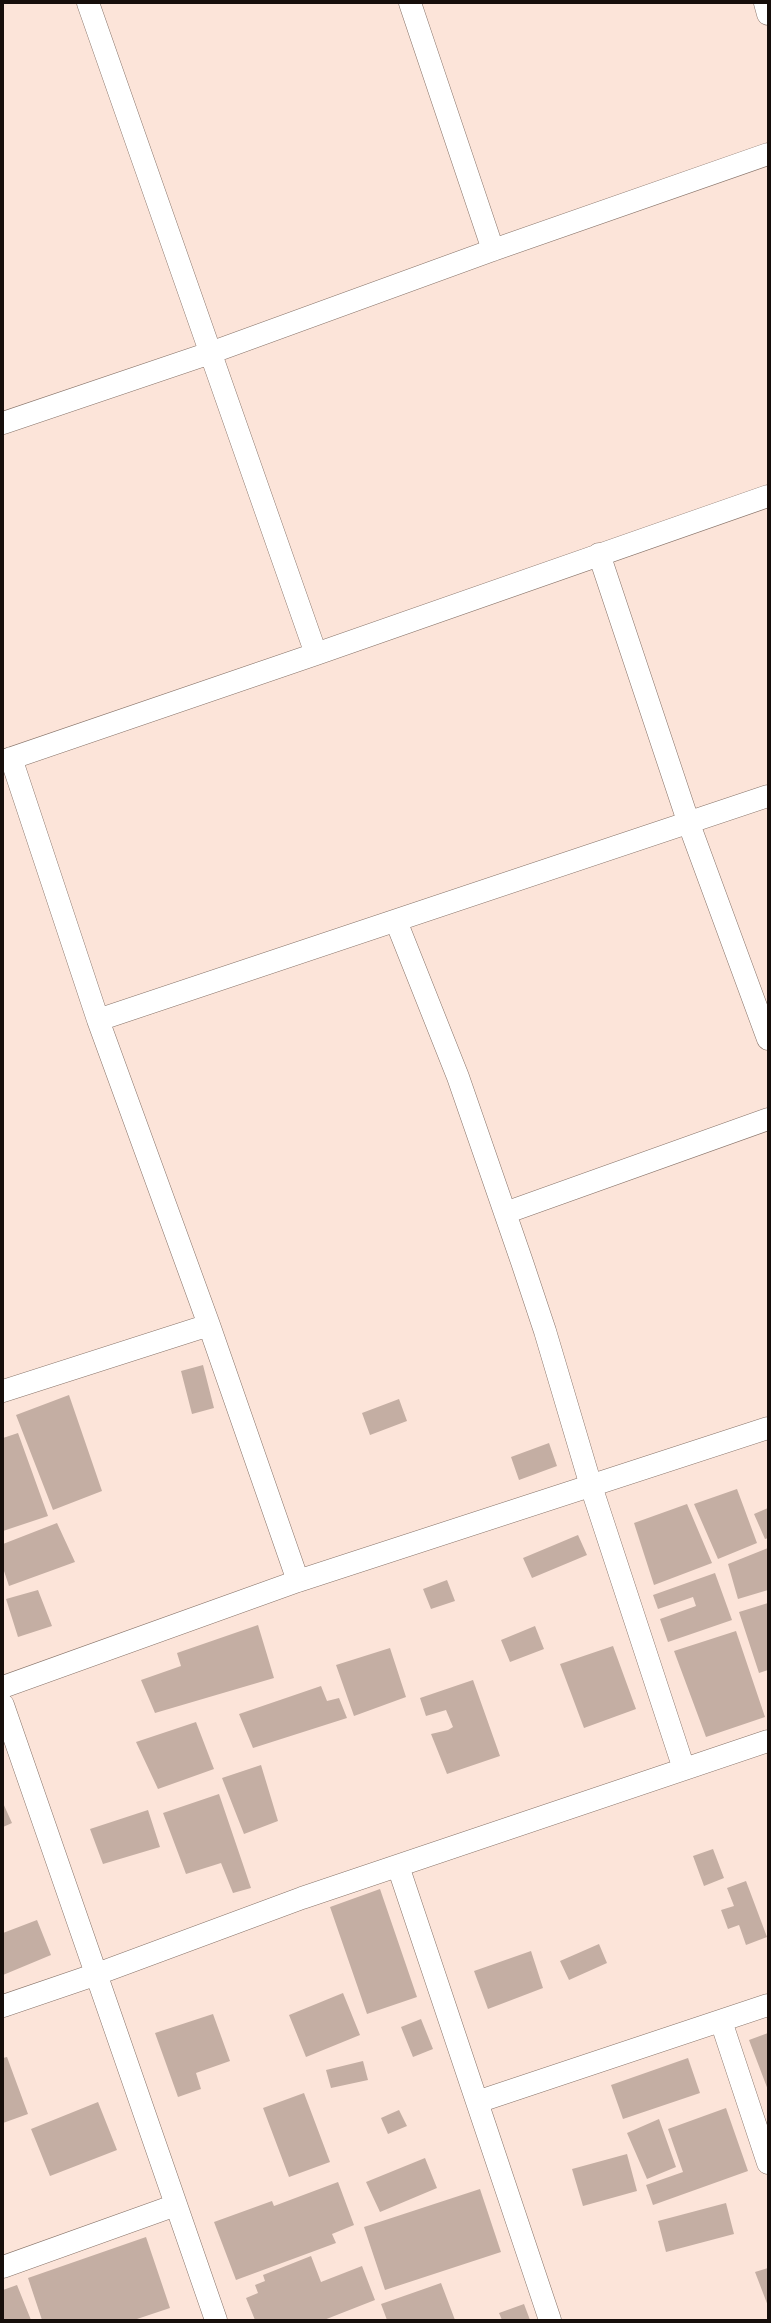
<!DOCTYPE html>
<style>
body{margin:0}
#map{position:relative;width:771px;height:2323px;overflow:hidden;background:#fce4d9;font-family:"Exo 2",sans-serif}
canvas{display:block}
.frame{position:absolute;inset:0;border:4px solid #160e0b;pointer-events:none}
</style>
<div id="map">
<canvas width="771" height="2323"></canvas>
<div class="frame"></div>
</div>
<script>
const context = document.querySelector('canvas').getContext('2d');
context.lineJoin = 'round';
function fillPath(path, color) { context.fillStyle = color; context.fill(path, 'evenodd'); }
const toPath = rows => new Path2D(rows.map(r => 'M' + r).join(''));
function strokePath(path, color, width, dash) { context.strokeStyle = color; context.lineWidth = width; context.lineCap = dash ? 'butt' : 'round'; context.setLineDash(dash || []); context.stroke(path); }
fillPath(toPath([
 [203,1365,214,1408,192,1414,181,1371],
 [69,1395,102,1491,53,1510,16,1415],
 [399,1399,407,1421,370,1435,362,1413],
 [18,1433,48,1516,3,1531,3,1438],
 [549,1443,557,1466,519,1480,511,1457],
 [737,1489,757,1543,718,1559,694,1504],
 [687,1504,712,1563,654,1585,634,1523],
 [768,1508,768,1538,765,1539,754,1514],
 [57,1523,75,1562,9,1586,3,1568,3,1544],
 [578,1535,587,1555,532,1578,523,1558],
 [768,1548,768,1590,738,1599,728,1564],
 [715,1573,732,1620,668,1642,660,1619,696,1606,693,1597,658,1609,653,1595],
 [447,1580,455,1601,431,1609,423,1589],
 [38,1590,52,1626,18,1637,6,1599],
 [768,1603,768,1670,759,1673,739,1612],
 [258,1625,274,1678,155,1713,141,1680,181,1666,177,1653],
 [535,1626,544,1649,510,1662,501,1640],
 [736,1631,765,1717,706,1737,674,1651],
 [613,1646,636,1709,584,1728,560,1664],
 [390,1648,406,1697,354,1716,336,1665],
 [473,1680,500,1756,447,1774,431,1734,448,1730,453,1727,446,1710,426,1716,420,1698],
 [321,1686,327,1701,339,1698,347,1718,253,1748,239,1714],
 [196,1722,214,1769,158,1789,136,1742],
 [261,1765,278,1821,244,1834,222,1778],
 [219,1794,251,1888,233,1893,221,1863,186,1874,163,1813],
 [3,1803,12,1823,3,1827],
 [148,1810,160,1847,103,1864,90,1829],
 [713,1849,724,1878,704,1886,693,1856],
 [746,1881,767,1937,746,1945,739,1925,728,1929,721,1910,734,1906,727,1888],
 [380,1889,417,1997,367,2014,330,1907],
 [37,1920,51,1955,3,1975,3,1933],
 [599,1944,607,1963,569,1980,560,1961],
 [531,1951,543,1988,488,2009,474,1971],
 [343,1993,360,2035,306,2057,289,2015],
 [213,2014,230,2061,196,2073,201,2089,178,2097,155,2033],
 [421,2019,433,2049,413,2057,401,2027],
 [768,2033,768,2090,749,2040],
 [7,2057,28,2114,3,2123,3,2058],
 [688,2058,700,2093,623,2119,611,2085],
 [363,2061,368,2080,331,2088,326,2070],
 [304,2093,330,2162,289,2177,263,2108],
 [98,2102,117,2150,50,2176,31,2129],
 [726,2108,748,2171,653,2205,646,2185,683,2172,668,2129],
 [399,2110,407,2126,388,2134,381,2118],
 [659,2119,676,2167,647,2179,627,2133],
 [627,2154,637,2191,583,2206,572,2169],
 [425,2158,437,2188,380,2212,366,2182],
 [338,2182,354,2225,332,2234,336,2243,236,2280,214,2222,272,2201,274,2206],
 [480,2189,501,2252,385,2290,364,2227],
 [726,2203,734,2234,666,2252,658,2221],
 [146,2237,170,2308,134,2320,42,2320,28,2278],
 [311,2256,321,2282,362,2266,375,2300,324,2320,255,2320,246,2298,258,2293,255,2285,265,2281,263,2275],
 [768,2268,768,2306,755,2272],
 [441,2283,455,2320,387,2320,381,2304],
 [17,2285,31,2320,3,2320,3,2290],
 [524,2304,530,2320,502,2320,499,2313]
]), '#c4aea3');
const minor = toPath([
 [88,3,316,654],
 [410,3,493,250],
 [765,3,768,14],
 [3,423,210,353,493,250,768,154],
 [599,554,689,824,768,1039],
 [11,758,98,1020,209,1325,298,1581],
 [3,761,316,654,768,496],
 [396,921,458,1077,522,1262,545,1331,591,1486,684,1769],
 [98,1020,768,796],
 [505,1213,768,1119],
 [3,1391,209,1325],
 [3,1687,298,1581,768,1428],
 [3,1705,216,2320],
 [398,1866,550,2320],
 [3,2006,97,1974,302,1898,768,1741],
 [721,2021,768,2163],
 [477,2102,768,2005],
 [3,2267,176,2205]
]);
strokePath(minor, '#877369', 23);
strokePath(minor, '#fff', 22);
</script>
